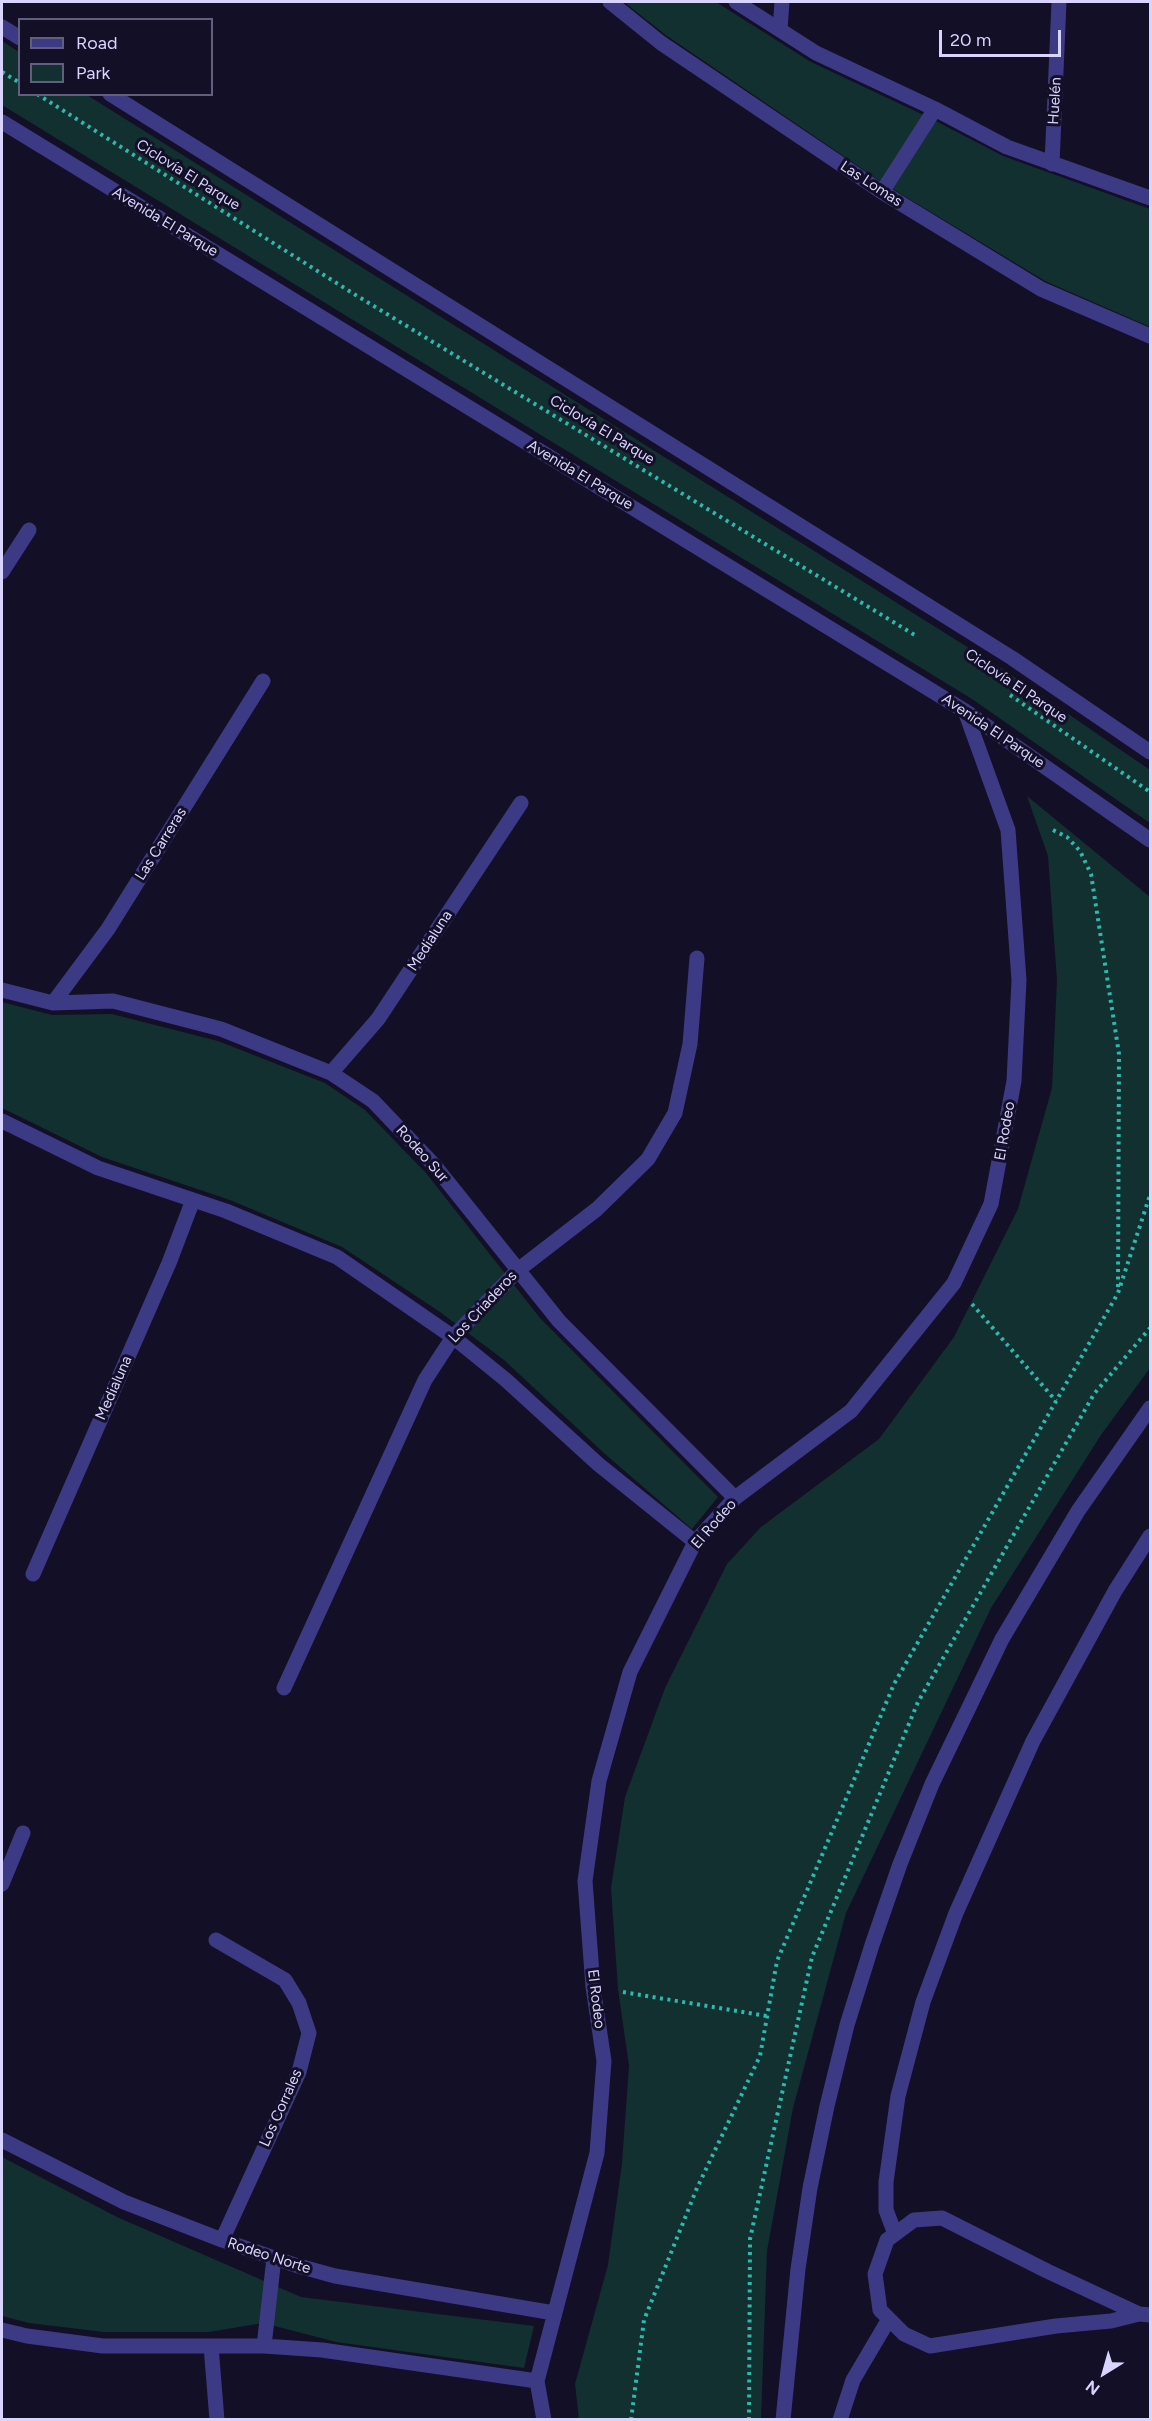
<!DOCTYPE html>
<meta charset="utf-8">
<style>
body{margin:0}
#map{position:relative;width:1152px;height:2421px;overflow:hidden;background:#130f26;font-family:Figtree,sans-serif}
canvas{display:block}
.frame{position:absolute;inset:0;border:3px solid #d9d4ff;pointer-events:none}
.legend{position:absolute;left:18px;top:18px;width:195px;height:78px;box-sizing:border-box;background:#130f26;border:2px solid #625e7d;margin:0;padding:8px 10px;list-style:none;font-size:18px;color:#d9d4ff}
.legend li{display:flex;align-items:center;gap:12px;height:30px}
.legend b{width:30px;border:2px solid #625e7d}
.north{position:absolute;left:1074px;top:2343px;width:60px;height:60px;-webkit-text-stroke:4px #130f26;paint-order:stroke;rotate:217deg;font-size:16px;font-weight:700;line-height:24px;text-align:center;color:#d9d4ff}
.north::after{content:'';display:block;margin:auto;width:21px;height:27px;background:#d9d4ff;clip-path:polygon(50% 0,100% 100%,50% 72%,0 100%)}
.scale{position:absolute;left:939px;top:30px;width:122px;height:27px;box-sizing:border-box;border:3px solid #d9d4ff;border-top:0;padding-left:8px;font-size:18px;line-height:21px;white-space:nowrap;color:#d9d4ff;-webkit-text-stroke:4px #130f26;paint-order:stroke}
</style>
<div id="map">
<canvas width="1152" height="2421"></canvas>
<div class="frame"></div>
<ul class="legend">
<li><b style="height:8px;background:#3d3a85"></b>Road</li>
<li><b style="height:16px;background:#12302f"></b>Park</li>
</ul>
<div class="north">N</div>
<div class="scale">20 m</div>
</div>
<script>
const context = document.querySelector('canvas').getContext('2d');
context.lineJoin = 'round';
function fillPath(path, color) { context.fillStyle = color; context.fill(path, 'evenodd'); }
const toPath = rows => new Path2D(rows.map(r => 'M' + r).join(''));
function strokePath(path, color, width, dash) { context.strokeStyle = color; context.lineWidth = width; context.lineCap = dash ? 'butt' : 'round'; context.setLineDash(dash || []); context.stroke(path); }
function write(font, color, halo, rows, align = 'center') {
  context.font = font + ' Figtree,sans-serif'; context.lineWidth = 6; context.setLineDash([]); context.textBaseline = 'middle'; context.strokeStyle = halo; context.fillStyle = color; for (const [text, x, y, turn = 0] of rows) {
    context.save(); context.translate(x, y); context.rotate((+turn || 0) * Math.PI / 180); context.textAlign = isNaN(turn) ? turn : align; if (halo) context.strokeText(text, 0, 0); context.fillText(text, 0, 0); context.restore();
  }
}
fillPath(toPath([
 [624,2,716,2,811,62,930,118,1003,156,1150,209,1150,327,1045,281,886,185,667,36],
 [2,41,19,52,20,94,87,95,1004,670,1150,770,1150,823,972,699,2,105],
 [1027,796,1150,897,1150,1368,1101,1435,991,1608,846,1913,793,2108,767,2251,761,2419,579,2419,575,2384,608,2265,622,2163,629,2066,618,1989,611,1888,625,1797,665,1688,727,1564,761,1527,879,1439,954,1337,1018,1209,1052,1088,1057,980,1048,856],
 [2,1002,52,1015,112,1014,218,1041,325,1083,365,1110,426,1173,540,1318,718,1497,692,1529,605,1454,504,1360,440,1312,342,1247,230,1200,102,1157,2,1108],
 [2,2157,117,2217,301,2297,534,2326,524,2368,336,2342,263,2323,209,2332,104,2332,29,2323,2,2316]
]), '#12302f');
strokePath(toPath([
 [2,72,20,83],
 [37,94,354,294,918,637],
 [1010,695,1150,792],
 [1053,830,1067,837,1080,851,1091,874,1119,1054,1118,1288],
 [972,1304,1056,1401],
 [623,1992,767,2016],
 [631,2420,644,2320,697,2188,760,2056,777,1961,848,1794,894,1684,1118,1293,1150,1195],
 [749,2420,750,2239,812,1957,918,1702,1094,1394,1150,1328]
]), '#2fb8b0', 4, [3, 4.5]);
strokePath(toPath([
 [610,2,661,43,882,192,1041,289,1150,336],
 [736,2,816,53,935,109,1007,147,1150,198],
 [2,27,20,38],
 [780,29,782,2],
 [110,94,1012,658,1150,752],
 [2,122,965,711,1150,840],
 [1052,164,1059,2],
 [882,192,935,109],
 [2,572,29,530],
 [2,990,53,1003,113,1001,221,1029,331,1073,373,1101,434,1165,559,1321,735,1498],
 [53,1003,108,929,263,681],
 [331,1073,378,1019,521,803],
 [2,1121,98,1168,226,1211,337,1257,453,1337,506,1380,598,1464,695,1542],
 [33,1574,169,1263,193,1200],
 [284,1688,425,1380,453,1337,518,1270,597,1209,648,1159,675,1113,690,1044,697,958],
 [2,1884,23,1833],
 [216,1940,285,1980,299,2003,309,2033,299,2072,222,2240],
 [2,2140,124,2202,222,2240,295,2265,335,2276,554,2313],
 [895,2234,886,2210,886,2182,898,2096,923,2002,956,1913,1033,1741,1115,1591,1150,1536],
 [1139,2314,1111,2321,1056,2326,930,2346,904,2334,880,2310,875,2274,887,2240,914,2220,942,2218,1047,2271,1139,2314,1150,2315],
 [2,2330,27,2336,103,2346,264,2346,322,2350,537,2381],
 [211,2346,217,2420],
 [264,2346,274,2258],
 [544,2420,537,2381,597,2153,604,2061,593,1987,585,1881,599,1781,630,1672,695,1542,735,1498,851,1411,954,1283,991,1204,1014,1081,1019,980,1008,830,965,711],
 [783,2420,798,2269,810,2188,827,2106,847,2025,872,1945,900,1864,932,1784,1002,1639,1078,1511,1150,1408],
 [840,2420,853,2380,889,2319]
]), '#3d3a85', 15);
write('15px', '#d9d4ff', '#130f26', [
 ["Huelén",1055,101,-87],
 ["Ciclovía El Parque",188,175,32],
 ["Las Lomas",871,184,33],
 ["Avenida El Parque",165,222,31],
 ["Ciclovía El Parque",602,430,31],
 ["Avenida El Parque",580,475,31],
 ["Ciclovía El Parque",1016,686,34],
 ["Avenida El Parque",993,731,34],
 ["Las Carreras",161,844,-58],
 ["Medialuna",430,941,-57],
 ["El Rodeo",1005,1131,-80],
 ["Rodeo Sur",422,1154,48],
 ["Los Criaderos",483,1307,-47],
 ["Medialuna",114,1388,-66],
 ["El Rodeo",714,1524,-49],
 ["El Rodeo",596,1999,83],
 ["Los Corrales",281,2108,-66],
 ["Rodeo Norte",269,2256,18]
]);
</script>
